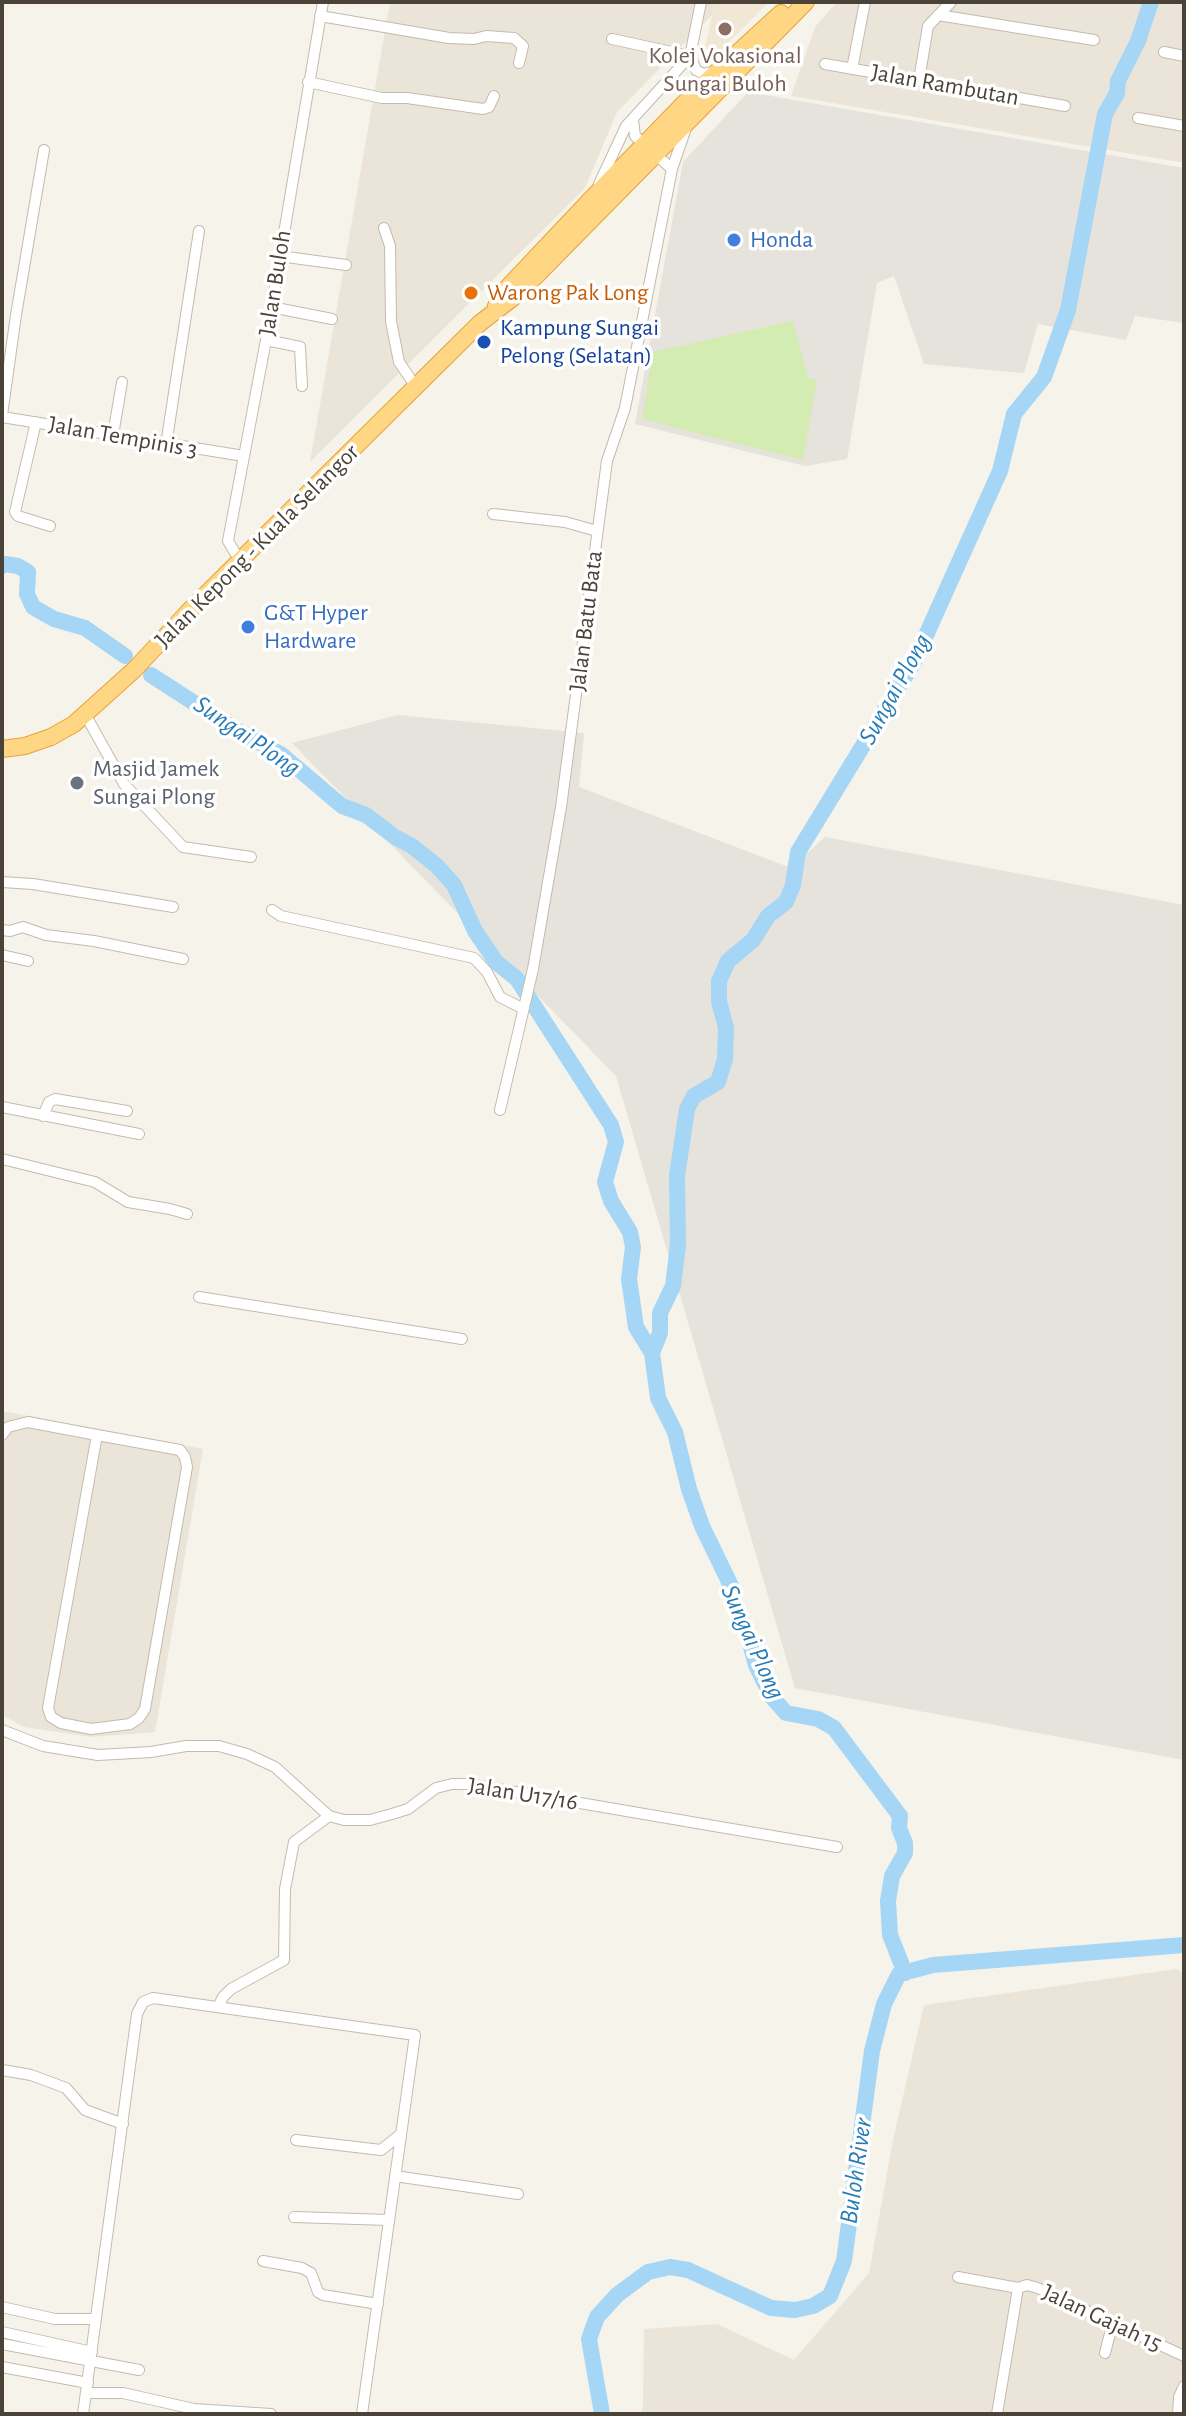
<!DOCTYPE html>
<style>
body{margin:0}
#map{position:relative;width:1186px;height:2416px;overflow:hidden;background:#f6f3eb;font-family:"Alegreya Sans",sans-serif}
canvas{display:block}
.frame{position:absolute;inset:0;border:4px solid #4b4338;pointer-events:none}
</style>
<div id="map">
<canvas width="1186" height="2416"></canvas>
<div class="frame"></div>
</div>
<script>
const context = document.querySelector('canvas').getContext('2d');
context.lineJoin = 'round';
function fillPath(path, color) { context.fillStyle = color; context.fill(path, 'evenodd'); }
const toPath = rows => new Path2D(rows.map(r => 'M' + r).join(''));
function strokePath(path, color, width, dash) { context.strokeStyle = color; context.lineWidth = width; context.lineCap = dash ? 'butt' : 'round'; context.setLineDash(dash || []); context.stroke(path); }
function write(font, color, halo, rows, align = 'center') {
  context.font = font + ' "Alegreya Sans",sans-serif'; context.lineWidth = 7; context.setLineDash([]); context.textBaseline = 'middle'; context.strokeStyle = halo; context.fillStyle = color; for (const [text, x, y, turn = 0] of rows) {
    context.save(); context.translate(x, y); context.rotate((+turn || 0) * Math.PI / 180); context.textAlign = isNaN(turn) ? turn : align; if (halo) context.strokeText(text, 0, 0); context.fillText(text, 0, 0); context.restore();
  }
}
fillPath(toPath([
 [390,2,725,2,617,112,585,188,310,462],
 [837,2,1184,2,1184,163,791,96,815,27],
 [2,1411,203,1449,155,1732,91,1737,24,1727,2,1715],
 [1176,1969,1184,1972,1184,2414,640,2414,643,2406,644,2329,717,2324,794,2360,869,2273,893,2140,924,2005]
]), '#ebe5d9');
fillPath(toPath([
 [748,92,1184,168,1184,323,1135,316,1126,340,1038,324,1024,373,924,364,894,276,877,283,847,459,805,466,635,424,683,162],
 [398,715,584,733,579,787,791,868,825,837,1184,905,1184,1760,795,1688,616,1076,292,743]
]), '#e6e2dc');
fillPath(toPath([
 [715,2,769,2,714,57,703,58]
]), '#f0e8d4');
fillPath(toPath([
 [793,321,808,378,817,380,803,460,642,419,653,352]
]), '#d3ecb2');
strokePath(toPath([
 [2,566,5,564,18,566,28,572,27,594,33,607,54,619,85,628,125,656],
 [151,675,233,728,282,755,342,806,366,815,395,837,412,846,437,866,454,885,475,931,496,962,517,979,611,1125,616,1142,605,1182,611,1201,630,1232,633,1247,629,1279,636,1327,652,1353,658,1398,675,1432,689,1489,702,1526,733,1590,734,1603,748,1636,756,1665,771,1696,786,1713,818,1719,834,1728,900,1816,899,1828,905,1843,905,1853,892,1876,888,1901,890,1935,905,1973],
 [652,1353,660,1333,660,1313,673,1286,678,1245,677,1176,687,1109,694,1096,718,1082,725,1059,726,1028,719,1001,719,981,728,961,753,940,768,916,786,902,793,885,798,852,914,662,1000,471,1014,414,1044,377,1068,310,1105,114,1117,93,1118,81,1138,41,1151,2],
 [602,2414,589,2339,597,2317,617,2295,648,2272,670,2267,688,2270,771,2308,795,2310,813,2306,830,2296,844,2261,872,2051,884,2004,899,1974,933,1965,1184,1945]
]), '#a5d6f5', 16);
const minor = toPath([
 [938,15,1094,40],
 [320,16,449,38,474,39,486,36,514,38,523,46,519,63],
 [612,39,690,56],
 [1164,52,1184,56],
 [690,56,696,70,703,74,713,72],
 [825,64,1065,106],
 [852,69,865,2],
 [919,80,928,26,951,2],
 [308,82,382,98,407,98,483,109,489,107,494,96],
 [1138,118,1184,126],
 [633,120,635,136,672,169],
 [599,184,626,126,690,56,701,2],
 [384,228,390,246,391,321,399,362,416,387],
 [279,256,346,265],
 [271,307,332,319],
 [266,340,300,347,302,386],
 [2,415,16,315,44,150],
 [2,417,244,456],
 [36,422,15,512,18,516,50,526],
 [113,435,122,382],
 [166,445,199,231],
 [493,514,565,522,597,531],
 [240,561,228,541,266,340,323,2],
 [85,714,124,784,183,847,251,857],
 [2,882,33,884,173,907],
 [272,910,281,916,474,958,487,972,500,997,522,1008],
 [2,930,10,931,23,927,46,935,94,941,183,959],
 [2,955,28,961],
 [2,1107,139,1134],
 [500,1110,533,969,561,807,607,461,625,408,672,169,686,128],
 [43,1116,49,1102,55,1099,127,1111],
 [2,1159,95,1182,128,1202,170,1209,187,1214],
 [199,1297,462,1339],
 [2,1435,8,1427,28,1422,97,1435,180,1450,185,1457,187,1467,145,1709,139,1718,130,1724,91,1729,61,1723,51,1717,48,1708,97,1435],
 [2,1730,43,1746,98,1755,151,1752,186,1746,219,1746,247,1754,275,1767,329,1816,344,1820,370,1820,392,1814,408,1809,436,1788,452,1784,469,1784,837,1847],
 [218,2007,223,1997,231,1989,284,1960,285,1889,294,1842,329,1816],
 [2,2070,31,2075,66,2088,85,2110,123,2124],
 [296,2140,381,2150,401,2134],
 [395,2176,518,2194],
 [294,2217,389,2220],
 [263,2261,302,2268,311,2273,318,2292,323,2295,378,2304],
 [958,2277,1018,2288,1027,2285,1038,2288,1184,2356],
 [2,2307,55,2319,96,2319],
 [2,2332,92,2352],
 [2,2344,139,2370],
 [1105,2353,1113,2322],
 [2,2367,88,2383],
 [87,2393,123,2393,194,2409,271,2414],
 [83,2414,137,2014,143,2002,153,1998,415,2035,362,2414],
 [997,2414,1018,2288],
 [1178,2414,1179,2397,1184,2386]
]);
const trunk = toPath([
 [496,306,508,287,594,196,695,92,781,13],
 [2,749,25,746,51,737,74,724,135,669,187,613,480,323,514,297,540,272,806,2]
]);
strokePath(minor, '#c3bbad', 12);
strokePath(trunk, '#e8a333', 18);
strokePath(minor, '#fff', 10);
strokePath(trunk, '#ffd684', 16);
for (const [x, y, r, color] of [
 [725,29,8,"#8d6e63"],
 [734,240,8,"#3f7fe0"],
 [471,293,8,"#e8710a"],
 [484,342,8,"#1a4fb4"],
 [248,627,8,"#3f7fe0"],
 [77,783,8,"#6b7280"]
]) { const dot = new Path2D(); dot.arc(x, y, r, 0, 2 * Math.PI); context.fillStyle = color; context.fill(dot); strokePath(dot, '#fff', 3); }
write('24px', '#785e54', '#fff', [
 ["Kolej Vokasional",725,56],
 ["Sungai Buloh",725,84]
]);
write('24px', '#4b4338', '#fff', [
 ["Jalan Rambutan",945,85,10],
 ["Jalan Buloh",275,283,-81],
 ["Jalan Tempinis 3",123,437,10],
 ["Jalan Kepong - Kuala Selangor",257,546,-45],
 ["Jalan Batu Bata",586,621,-83],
 ["Jalan U17/16",523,1794,9],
 ["Jalan Gajah 15",1102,2318,25]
]);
write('24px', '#366cbe', '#fff', [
 ["Honda",750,240],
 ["G&T Hyper",264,613],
 ["Hardware",264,641]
], 'left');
write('24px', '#c56008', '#fff', [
 ["Warong Pak Long",487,293]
], 'left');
write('24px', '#164399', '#fff', [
 ["Kampung Sungai",500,328],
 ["Pelong (Selatan)",500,356]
], 'left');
write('24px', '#5b616d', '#fff', [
 ["Masjid Jamek",93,769],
 ["Sungai Plong",93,797]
], 'left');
write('italic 26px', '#277cb7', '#fff', [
 ["Sungai Plong",895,689,-61],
 ["Sungai Plong",247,736,34],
 ["Sungai Plong",753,1642,66],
 ["Buloh River",856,2171,-82]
]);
</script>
